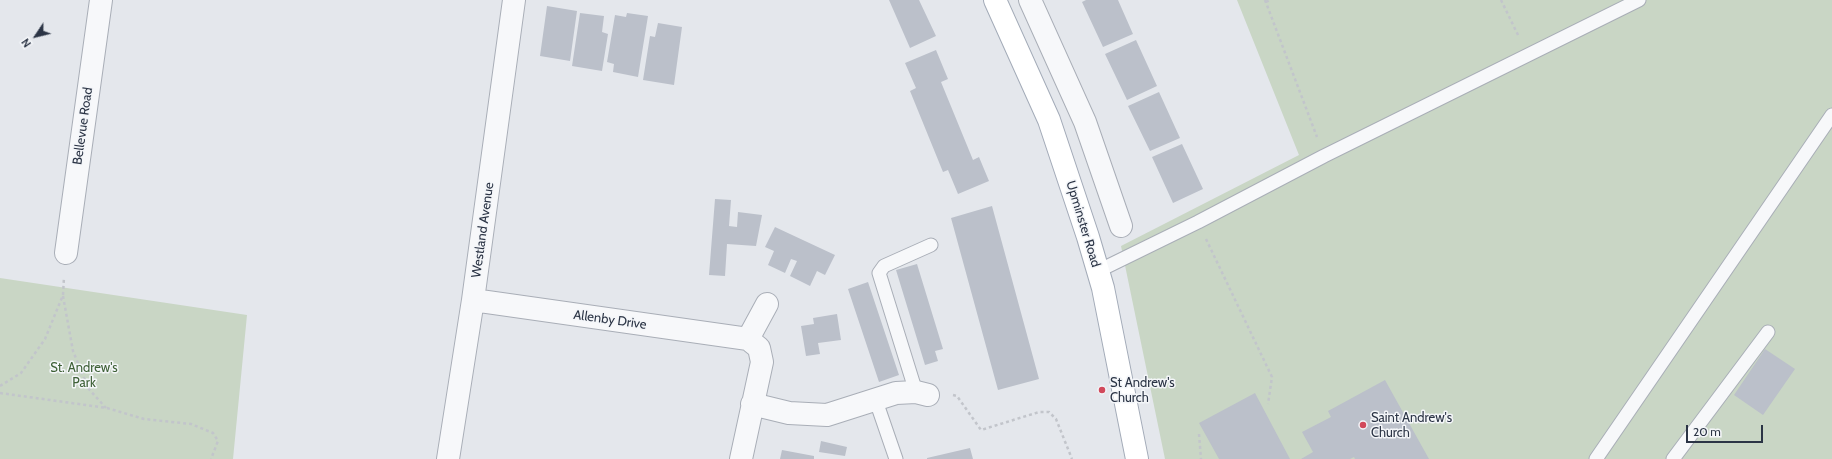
<!DOCTYPE html>
<style>
body{margin:0}
#map{position:relative;width:1832px;height:459px;overflow:hidden;background:#e4e7ec;font-family:Cabin,sans-serif}
canvas{display:block}
.north{position:absolute;left:16px;top:16px;width:40px;height:40px;-webkit-text-stroke:3px #f4f6f9;paint-order:stroke;rotate:235deg;font-size:11px;font-weight:700;line-height:16px;text-align:center;color:#2b3445}
.north::after{content:'';display:block;margin:auto;width:14px;height:18px;background:#2b3445;clip-path:polygon(50% 0,100% 100%,50% 72%,0 100%)}
.scale{position:absolute;left:1686px;top:425px;width:77px;height:18px;box-sizing:border-box;border:2px solid #2b3445;border-top:0;padding-left:5px;font-size:12px;line-height:14px;white-space:nowrap;color:#2b3445;-webkit-text-stroke:3px #f4f6f9;paint-order:stroke}
</style>
<div id="map">
<canvas width="1832" height="459"></canvas>
<div class="north">N</div>
<div class="scale">20 m</div>
</div>
<script>
const context = document.querySelector('canvas').getContext('2d');
context.lineJoin = 'round';
function fillPath(path, color) { context.fillStyle = color; context.fill(path, 'evenodd'); }
const toPath = rows => new Path2D(rows.map(r => 'M' + r).join(''));
function strokePath(path, color, width, dash) { context.strokeStyle = color; context.lineWidth = width; context.lineCap = dash ? 'butt' : 'round'; context.setLineDash(dash || []); context.stroke(path); }
function write(font, color, halo, rows, align = 'center') {
  context.font = font + ' Cabin,sans-serif'; context.lineWidth = 3; context.setLineDash([]); context.textBaseline = 'middle'; context.strokeStyle = halo; context.fillStyle = color; for (const [text, x, y, turn = 0] of rows) {
    context.save(); context.translate(x, y); context.rotate((+turn || 0) * Math.PI / 180); context.textAlign = isNaN(turn) ? turn : align; if (halo) context.strokeText(text, 0, 0); context.fillText(text, 0, 0); context.restore();
  }
}
fillPath(toPath([
 [1237,0,1832,0,1832,459,1165,459,1121,246,1299,155],
 [0,278,247,315,233,459,0,459]
]), '#c9d6c5');
fillPath(toPath([
 [889,0,919,0,936,36,910,48],
 [1086,0,1118,0,1133,34,1103,47,1082,2],
 [547,6,577,11,570,61,540,56],
 [580,13,604,16,602,32,608,34,602,71,572,66],
 [627,13,648,16,638,77,613,72,614,64,607,62,615,15,626,17],
 [658,23,682,27,674,85,643,80,650,36,655,37],
 [1136,40,1157,86,1127,100,1105,54],
 [936,50,948,79,941,82,973,160,979,157,989,181,958,194,948,170,943,172,910,91,916,88,905,63],
 [1159,92,1180,138,1150,151,1128,106],
 [1182,144,1203,189,1173,203,1152,157],
 [715,199,731,200,729,226,737,227,738,212,762,215,756,246,727,244,725,276,709,275],
 [992,206,1039,379,998,390,951,218],
 [775,227,835,255,825,275,817,271,810,286,790,276,797,261,791,259,785,273,768,265,774,251,765,247],
 [917,264,943,349,935,351,938,361,925,365,896,270],
 [868,282,899,375,879,382,848,289],
 [837,314,841,340,818,343,820,354,806,356,801,326,814,324,813,318],
 [1765,349,1795,369,1763,415,1734,395],
 [1385,380,1429,459,1355,459,1354,457,1350,459,1301,459,1313,452,1302,432,1331,417,1328,411],
 [1255,393,1290,459,1219,459,1199,423],
 [821,441,847,447,845,456,819,452],
 [970,448,973,459,927,459,927,458],
 [782,450,814,456,814,459,780,459]
]), '#bbc0ca');
const service = toPath([
 [1098,271,1198,222,1324,156,1639,0],
 [916,392,879,273,884,266,931,245],
 [875,398,896,459],
 [1596,459,1832,115],
 [1673,459,1768,332]
]);
const minor = toPath([
 [1030,0,1085,122,1121,226],
 [66,253,101,0],
 [473,300,748,339],
 [752,404,789,413,827,415,896,393,916,392,928,395],
 [448,459,473,300,514,0],
 [741,459,762,362,759,348,748,339,767,304]
]);
const primary = toPath([
 [995,0,1049,120,1088,237,1103,288,1137,459]
]);
strokePath(service, '#a9aeb7', 15);
strokePath(minor, '#a9aeb7', 24);
strokePath(primary, '#a3abb8', 24);
strokePath(toPath([
 [1265,0,1317,137],
 [1501,0,1519,37],
 [1266,2,1270,0],
 [1206,239,1272,377,1268,404],
 [63,296,73,351,88,388,106,408],
 [0,386,21,373,45,339,63,295,64,277],
 [0,393,107,408,144,419,191,424,213,433,218,441,211,459],
 [953,395,957,396,981,430,1039,412,1049,412,1056,419,1072,459],
 [1199,434,1201,459]
]), '#c2c5cb', 2.5, [3, 3]);
strokePath(service, '#f7f8fa', 13);
strokePath(minor, '#f7f8fa', 22);
strokePath(primary, '#fff', 22);
for (const [x, y, r, color] of [
 [1102,390,4,"#d1495b"],
 [1363,425,4,"#d1495b"]
]) { const dot = new Path2D(); dot.arc(x, y, r, 0, 2 * Math.PI); context.fillStyle = color; context.fill(dot); strokePath(dot, '#f4f6f9', 1.5); }
write('13px', '#2b3445', '#f4f6f9', [
 ["Bellevue Road",83,126,-82],
 ["Upminster Road",1083,224,73],
 ["Westland Avenue",483,230,-82],
 ["Allenby Drive",610,320,8]
]);
write('13px', '#3f6138', '#f4f6f9', [
 ["St. Andrew's",84,368],
 ["Park",84,383]
]);
write('13px', '#2b3445', '#f4f6f9', [
 ["St Andrew's",1110,383],
 ["Church",1110,398],
 ["Saint Andrew's",1371,418],
 ["Church",1371,433]
], 'left');
</script>
